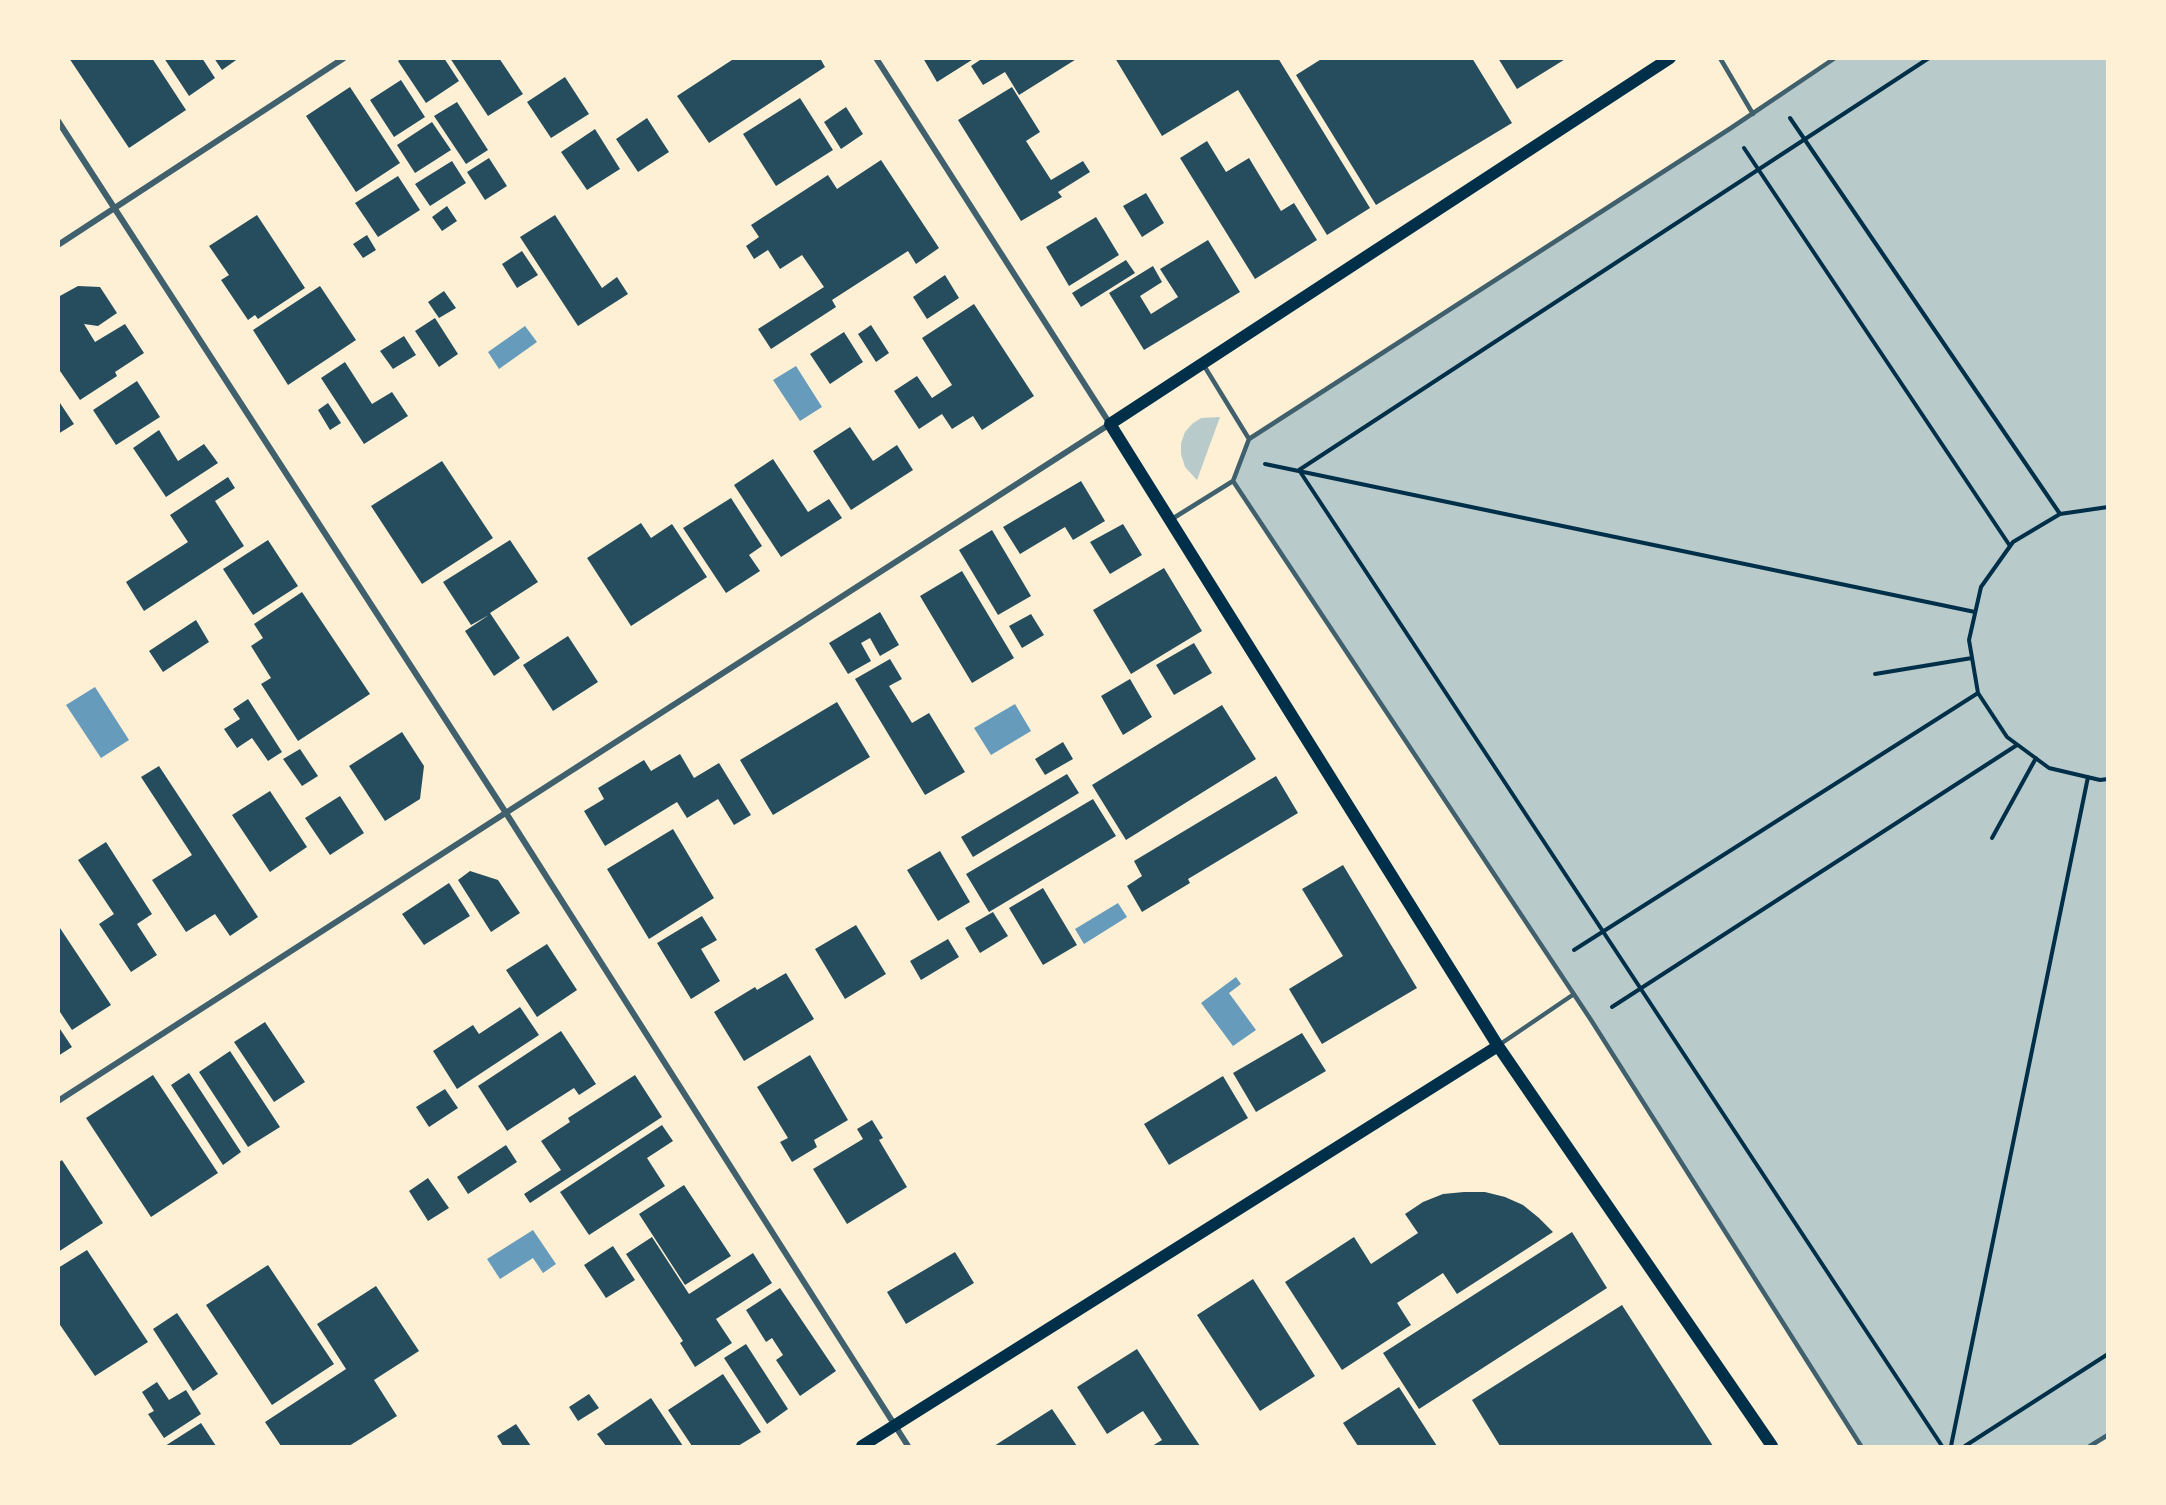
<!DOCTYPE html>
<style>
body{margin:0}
#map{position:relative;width:2166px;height:1505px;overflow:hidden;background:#fdf0d5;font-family:Signika,sans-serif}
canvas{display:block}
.frame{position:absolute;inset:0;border:60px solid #fdf0d5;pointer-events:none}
</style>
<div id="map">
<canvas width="2166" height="1505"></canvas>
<div class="frame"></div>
</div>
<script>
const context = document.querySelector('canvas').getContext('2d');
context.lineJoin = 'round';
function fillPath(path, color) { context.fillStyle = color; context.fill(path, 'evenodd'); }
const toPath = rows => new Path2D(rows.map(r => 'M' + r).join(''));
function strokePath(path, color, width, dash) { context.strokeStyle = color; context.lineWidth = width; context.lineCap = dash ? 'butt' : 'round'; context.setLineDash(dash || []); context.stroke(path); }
fillPath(toPath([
 [1835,59,2107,59,2107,1435,2090,1446,1861,1446,1591,1020,1233,481,1249,439],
 [1220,417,1197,480,1185,467,1181,454,1181,443,1185,432,1192,424,1201,418]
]), '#b9caca');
fillPath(toPath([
 [525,326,537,342,499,369,488,352],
 [796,366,822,407,800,421,773,380],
 [95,687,129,740,101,758,66,705],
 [1015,704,1031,731,991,755,974,728],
 [1118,903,1127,917,1084,944,1075,929],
 [1236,977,1241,984,1229,993,1256,1030,1233,1046,1201,1003],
 [533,1230,556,1264,543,1273,533,1258,500,1279,487,1259]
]), '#669bbc');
fillPath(toPath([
 [69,58,152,58,186,110,129,148],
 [164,58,202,58,215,78,189,96],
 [214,58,239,58,222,70],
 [402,58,444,58,459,81,426,103,398,61],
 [450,58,499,58,523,94,488,116],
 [735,58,820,58,825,67,709,143,677,96],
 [923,58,975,58,937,82],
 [983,58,1024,58,1025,60,1027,58,1078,58,1019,95,1005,72,983,85,971,66],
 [1115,58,1278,58,1370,208,1327,235,1238,90,1162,136],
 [1323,58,1472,58,1512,123,1376,205,1296,75],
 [1498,58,1567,58,1517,89],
 [565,77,589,114,551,138,527,102],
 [401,80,425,117,394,137,370,100],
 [350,87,400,163,356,192,306,116],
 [1012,87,1040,132,1026,141,1051,180,1083,161,1090,172,1058,192,1062,197,1021,221,958,120],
 [800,98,833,150,776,186,743,134],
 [457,102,488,150,466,164,434,116],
 [846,107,863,134,841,149,824,122],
 [647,118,669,152,638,172,616,139],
 [432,122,451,150,415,173,397,145],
 [595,129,620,169,587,190,561,152],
 [1207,141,1226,172,1249,158,1281,211,1294,203,1317,240,1255,279,1180,158],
 [489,158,507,186,485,200,467,172],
 [881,160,939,248,916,264,908,251,832,300,836,307,771,349,758,329,824,287,802,255,780,269,768,250,754,259,746,246,759,237,751,225,828,175,837,189],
 [452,161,466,183,430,206,415,184],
 [398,176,420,210,378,237,355,203],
 [1146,193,1164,223,1142,237,1123,206],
 [447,206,457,221,442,231,432,217],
 [257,215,305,288,258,319,255,315,248,320,221,280,229,275,209,246],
 [555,215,602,288,617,277,628,294,578,326,520,237],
 [1096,217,1119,255,1069,286,1046,247],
 [367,235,376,250,363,258,353,244],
 [1208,240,1240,292,1144,350,1109,293,1153,266,1162,282,1140,296,1151,314,1178,297,1160,269],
 [522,251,538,275,517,288,502,264],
 [1126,260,1135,273,1081,307,1072,293],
 [945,275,959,298,927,319,913,297],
 [78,286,100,287,117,313,98,326,84,324,95,342,125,324,144,353,115,372,117,376,80,400,58,368,58,297],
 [320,286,356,340,288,385,253,330],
 [444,291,456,308,439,318,428,302],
 [974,304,1034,396,982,430,973,416,952,429,942,414,919,429,894,391,917,376,932,398,952,385,922,338],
 [435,318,458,354,439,367,415,331],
 [871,325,889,353,876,362,858,334],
 [844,332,863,362,830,384,810,354],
 [404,336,416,355,393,369,380,351],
 [345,362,372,404,392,392,408,416,364,444,321,378],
 [137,381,160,417,116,445,93,410],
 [58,400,74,424,58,434],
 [328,403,341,423,330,430,318,410],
 [850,427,873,461,897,445,913,470,851,510,813,451],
 [159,430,178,461,204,444,218,463,166,497,133,448],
 [773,459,808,512,829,499,842,518,781,557,734,485],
 [442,461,493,538,422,584,371,506],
 [228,477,235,488,215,501,244,546,144,611,126,582,188,542,170,515],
 [1081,481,1105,521,1073,540,1065,527,1020,554,1003,527],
 [731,498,762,546,749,555,760,571,726,593,683,528],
 [641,523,651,538,672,524,707,577,631,626,587,558],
 [1123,524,1142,555,1110,574,1090,542],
 [992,530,1031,596,998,615,959,550],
 [268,540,298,586,253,615,223,569],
 [510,540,538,582,490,613,520,658,494,676,465,631,489,615,471,625,443,582],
 [1164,568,1202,631,1131,674,1093,610],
 [962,571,1014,658,972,683,920,596],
 [302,592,370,694,298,741,261,684,271,678,251,646,263,638,254,624],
 [880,612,899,645,880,656,870,638,861,643,871,661,848,674,829,643],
 [1031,614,1044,635,1022,648,1009,626],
 [196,620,209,642,163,672,149,651],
 [568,636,598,682,553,711,523,665],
 [1194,643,1212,673,1174,695,1156,665],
 [890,659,902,679,889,686,912,723,929,713,965,772,925,795,855,679],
 [1130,679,1152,717,1123,735,1101,696],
 [248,699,282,752,268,761,252,738,237,748,224,729,240,719,233,709],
 [837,702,870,757,773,815,740,760],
 [1222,705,1256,759,1126,840,1092,785],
 [402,732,424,766,420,799,385,821,349,766],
 [1063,742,1073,759,1045,775,1035,759],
 [300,749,318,776,302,786,283,759],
 [680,754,694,778,719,763,751,815,734,825,718,799,687,818,677,802,605,846,584,811,604,799,598,788,644,760,651,771],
 [159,766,258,917,230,936,215,914,186,932,152,880,192,855,141,777],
 [1067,774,1079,793,973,857,961,837],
 [1276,776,1298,813,1188,879,1190,883,1142,912,1127,886,1142,876,1134,861],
 [270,791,307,847,270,872,232,815],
 [340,796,364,833,330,855,305,818],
 [1093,799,1116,836,989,912,966,874],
 [673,829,714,898,649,939,607,869],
 [106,842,152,914,137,924,157,955,131,972,99,924,114,914,78,860],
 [940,851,970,902,938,921,907,870],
 [1343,865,1417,988,1322,1044,1289,989,1343,956,1302,889],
 [470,871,498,880,520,913,491,932,458,880],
 [449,883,470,916,424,945,402,914],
 [1043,888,1077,945,1043,965,1009,908],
 [993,912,1008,936,980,953,965,928],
 [702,916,717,940,701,949,720,981,691,999,657,943],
 [58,925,111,1005,72,1030,58,1009],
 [856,925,886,974,845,999,815,949],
 [948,939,959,957,921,980,910,961],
 [547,944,577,990,537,1017,506,970],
 [786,973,814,1019,744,1061,714,1012,755,987,757,990],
 [520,1007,539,1035,457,1089,433,1051,473,1025,479,1034],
 [265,1022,305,1082,274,1102,234,1042],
 [58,1026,72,1047,58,1056],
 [561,1031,596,1084,579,1095,574,1088,507,1131,478,1086],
 [1302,1033,1326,1071,1256,1112,1233,1073],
 [230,1051,280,1127,248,1147,199,1072],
 [810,1055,848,1120,814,1140,817,1147,792,1162,780,1142,788,1138,757,1087],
 [189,1073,241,1152,223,1165,171,1085],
 [153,1075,218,1173,151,1217,86,1118],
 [635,1075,662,1117,530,1203,524,1194,561,1170,541,1141,570,1122,568,1118],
 [1223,1076,1248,1118,1169,1165,1144,1124],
 [445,1089,458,1108,429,1127,416,1107],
 [872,1120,883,1138,879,1140,907,1187,847,1224,813,1169,863,1139,857,1129],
 [662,1125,673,1141,647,1158,665,1186,589,1235,560,1192],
 [506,1145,517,1162,468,1194,457,1177],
 [62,1160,103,1223,58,1252,58,1163],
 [428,1178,449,1208,428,1221,409,1191],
 [684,1185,731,1256,685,1285,639,1214],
 [1464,1192,1485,1192,1505,1197,1523,1205,1539,1218,1553,1232,1457,1294,1443,1273,1397,1303,1411,1325,1342,1370,1285,1282,1354,1237,1371,1264,1418,1233,1405,1214,1423,1202,1443,1194],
 [1572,1232,1607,1288,1419,1409,1383,1353],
 [652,1237,689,1294,753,1253,772,1283,716,1319,732,1343,695,1367,680,1343,683,1341,626,1254],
 [613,1246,635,1280,606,1298,584,1265],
 [87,1250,148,1342,95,1376,58,1322,58,1268],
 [955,1252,974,1283,906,1324,887,1292],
 [268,1265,334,1364,272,1405,206,1305],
 [1253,1279,1315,1376,1260,1411,1197,1315],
 [376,1286,419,1351,374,1380,397,1416,349,1446,281,1446,265,1422,346,1369,317,1324],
 [780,1288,836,1371,800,1396,776,1360,783,1355,772,1338,766,1342,746,1310],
 [1622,1305,1713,1446,1500,1446,1472,1400],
 [177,1313,218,1374,193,1391,153,1329],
 [746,1344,788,1409,767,1424,724,1358],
 [1137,1349,1186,1425,1200,1446,1152,1446,1162,1440,1143,1411,1107,1434,1077,1387],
 [723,1374,761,1432,738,1446,692,1446,668,1410],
 [157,1382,169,1400,186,1390,201,1414,164,1438,148,1414,154,1411,142,1392],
 [1399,1387,1437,1446,1358,1446,1343,1423],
 [589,1394,599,1408,578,1421,569,1407],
 [651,1398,683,1446,606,1446,597,1434],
 [1052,1409,1077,1446,994,1446],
 [201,1423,216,1446,165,1446],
 [516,1424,531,1446,503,1446,497,1436]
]), '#264d5e');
strokePath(toPath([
 [1929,58,1299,470,1942,1446],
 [1790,118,2060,514],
 [1744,148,2010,546],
 [1265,464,1975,612],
 [2108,507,2060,514,2013,542,1981,587,1969,640,1978,693,2007,737,2049,768,2100,780,2108,779],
 [1875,674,1972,658],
 [1992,838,2036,758],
 [1574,950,1978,693],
 [1612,1007,2017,745],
 [1951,1446,2088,777],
 [1965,1446,2108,1354]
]), '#003049', 4);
strokePath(toPath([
 [1720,58,1753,114],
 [1203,364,1249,439],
 [1233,481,1591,1020,1861,1446],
 [1172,519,1233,481,1249,439,1731,128,1835,58],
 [1499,1045,1574,994],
 [2090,1446,2108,1435]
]), '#3f606c', 4.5);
strokePath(toPath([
 [58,121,506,813,908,1446],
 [58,245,344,58],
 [58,1101,1110,424,876,58]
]), '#3f606c', 6);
strokePath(toPath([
 [1670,58,1110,424,1498,1046,1772,1446],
 [862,1446,1498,1046]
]), '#003049', 12);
</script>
